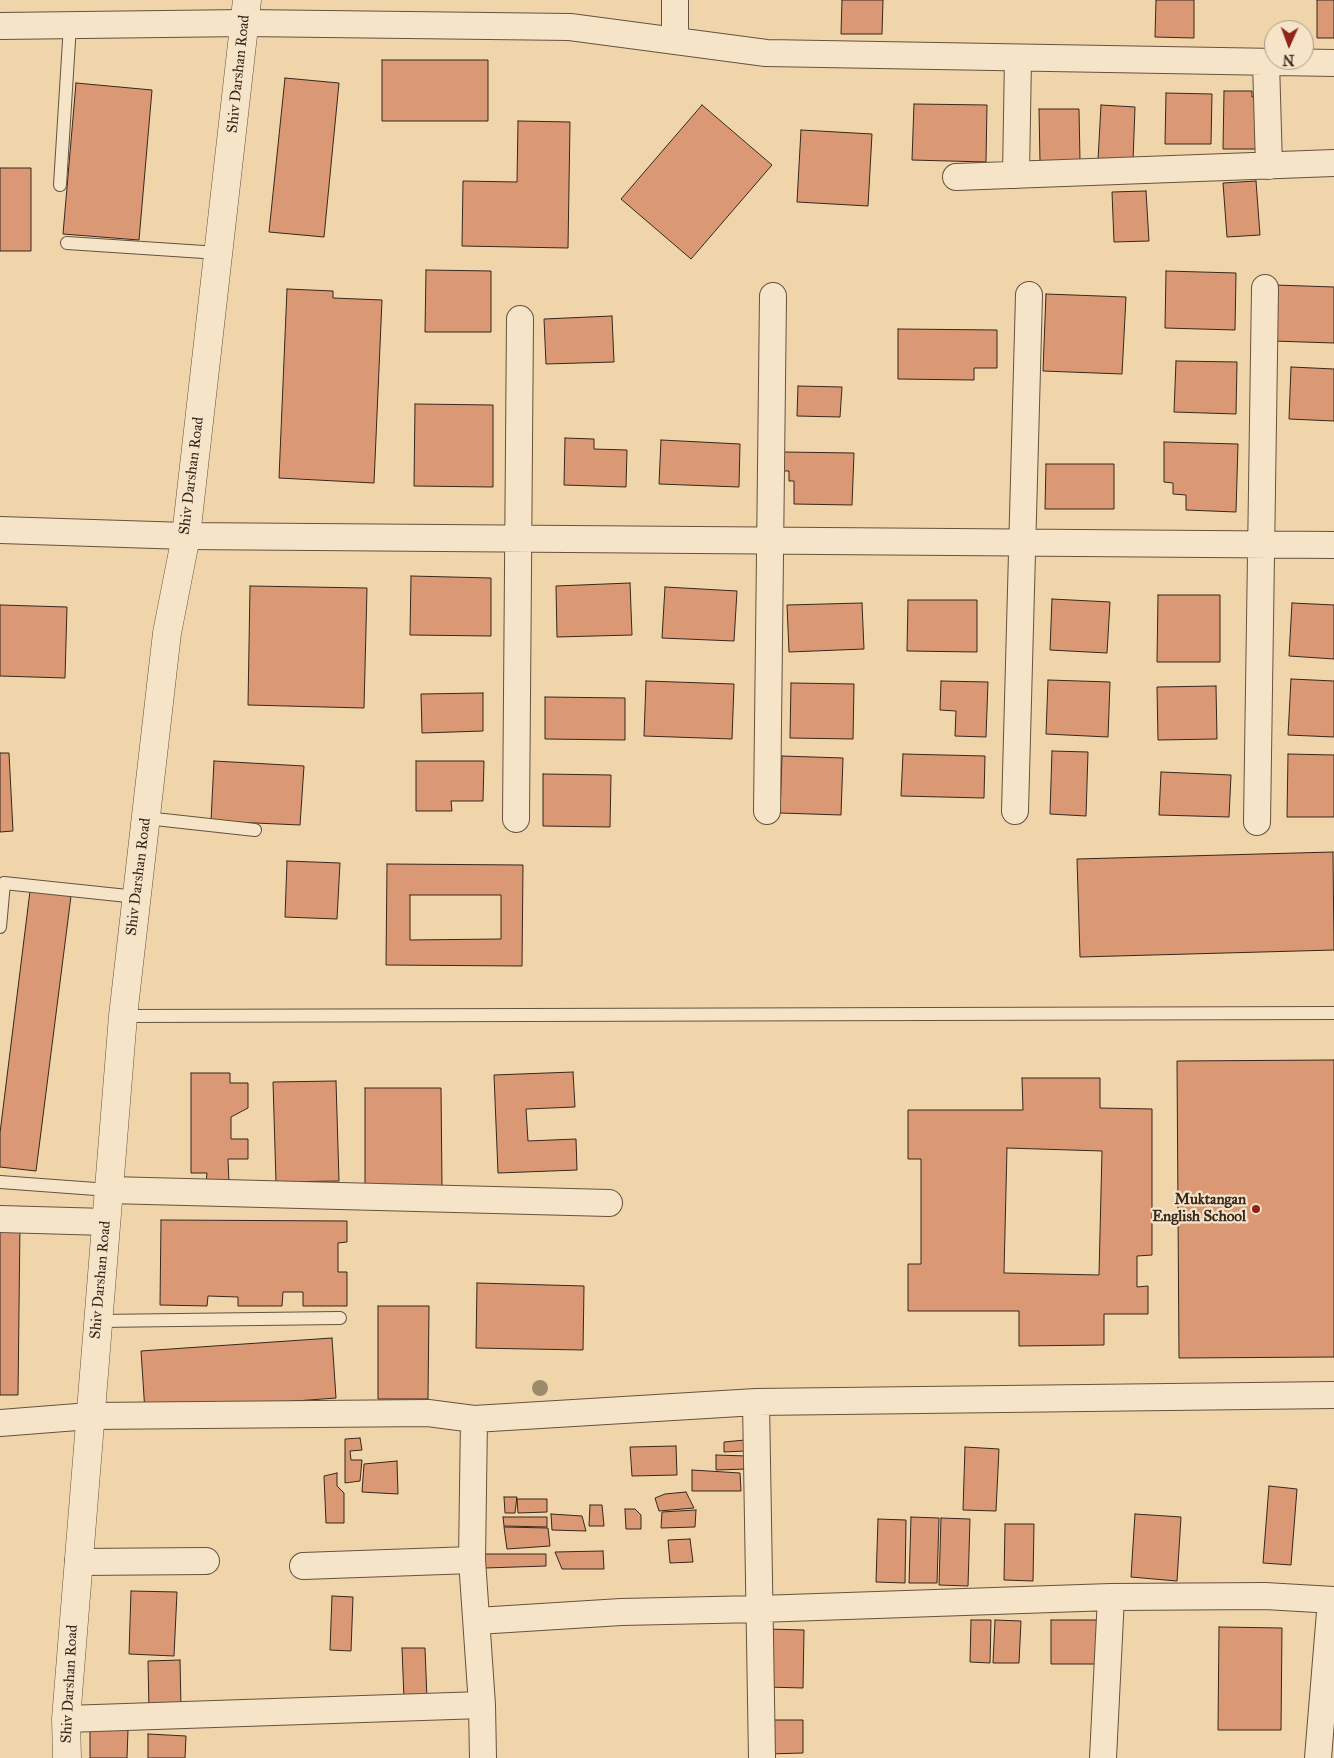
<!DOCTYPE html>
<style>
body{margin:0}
#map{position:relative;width:1334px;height:1758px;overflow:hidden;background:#f0d5ab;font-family:"IM FELL Great Primer",serif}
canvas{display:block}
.north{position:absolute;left:1264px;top:20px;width:50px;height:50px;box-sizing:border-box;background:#f5e4c8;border:1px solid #a99884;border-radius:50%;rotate:182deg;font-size:14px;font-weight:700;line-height:20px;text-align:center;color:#37271d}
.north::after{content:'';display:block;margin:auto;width:18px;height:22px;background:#8f2418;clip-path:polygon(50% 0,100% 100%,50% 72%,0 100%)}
</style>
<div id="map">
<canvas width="1334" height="1758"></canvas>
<div class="north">N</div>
</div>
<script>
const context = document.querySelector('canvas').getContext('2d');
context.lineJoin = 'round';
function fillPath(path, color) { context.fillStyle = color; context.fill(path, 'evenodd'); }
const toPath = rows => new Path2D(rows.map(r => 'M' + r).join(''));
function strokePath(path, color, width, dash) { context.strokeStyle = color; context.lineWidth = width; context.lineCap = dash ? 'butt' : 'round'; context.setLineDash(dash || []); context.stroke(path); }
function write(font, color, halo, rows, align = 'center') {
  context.font = font + ' "IM FELL Great Primer",serif'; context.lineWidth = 4.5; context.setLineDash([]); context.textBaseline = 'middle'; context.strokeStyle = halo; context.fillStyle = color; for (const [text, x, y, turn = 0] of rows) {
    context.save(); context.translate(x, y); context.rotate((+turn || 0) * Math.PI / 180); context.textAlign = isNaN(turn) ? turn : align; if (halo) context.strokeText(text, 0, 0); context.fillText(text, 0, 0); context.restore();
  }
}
const building = toPath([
 [842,0,883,0,882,34,841,34,842,0],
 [1156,0,1194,0,1194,38,1155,37,1156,0],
 [1317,0,1334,0,1334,38,1317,38,1317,0],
 [382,60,488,60,488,121,382,121,382,60],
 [285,78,339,83,324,237,269,232,285,78],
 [76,83,152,90,139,240,63,234,76,83],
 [1224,91,1252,91,1252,97,1258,97,1258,149,1223,149,1224,91],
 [1166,93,1212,94,1211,144,1165,144,1166,93],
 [914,104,987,105,986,162,912,160,914,104],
 [702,105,772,165,691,259,621,199,702,105],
 [1101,105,1135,107,1133,161,1098,160,1101,105],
 [1039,109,1079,109,1080,161,1040,162,1039,109],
 [518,121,570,122,568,248,462,246,463,181,517,182,518,121],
 [801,130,872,134,868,206,797,202,801,130],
 [0,168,31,168,31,251,0,251,0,168],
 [1256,181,1260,235,1227,237,1223,183,1256,181],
 [1146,191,1149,241,1114,242,1112,192,1146,191],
 [426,270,491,271,491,332,425,332,426,270],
 [1166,271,1236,273,1235,330,1165,328,1166,271],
 [1275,285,1334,287,1334,343,1273,341,1275,285],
 [287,289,333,291,333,298,382,300,374,483,279,478,287,289],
 [1046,294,1126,297,1122,374,1043,371,1046,294],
 [612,316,614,362,546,364,544,319,612,316],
 [898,329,997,330,997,368,974,368,974,380,898,379,898,329],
 [1176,361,1237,362,1236,414,1174,412,1176,361],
 [1291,367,1334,369,1334,421,1289,419,1291,367],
 [798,386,842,387,840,417,797,416,798,386],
 [415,404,493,405,493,487,414,486,415,404],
 [565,438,594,439,594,449,627,450,626,487,564,485,565,438],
 [661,440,740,444,739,487,659,484,661,440],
 [1164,442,1238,444,1236,512,1186,510,1186,495,1173,494,1173,483,1164,482,1164,442],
 [783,452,854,453,852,505,794,504,794,481,789,481,789,471,782,471,783,452],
 [1046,464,1114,464,1114,509,1045,509,1046,464],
 [411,576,491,578,491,636,410,635,411,576],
 [630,583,632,635,557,637,556,586,630,583],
 [250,586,367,588,364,708,248,705,250,586],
 [665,587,737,591,734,641,662,638,665,587],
 [1158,595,1220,595,1220,662,1157,662,1158,595],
 [1052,599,1110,602,1107,653,1050,650,1052,599],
 [908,600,977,600,977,652,907,651,908,600],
 [862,603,864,649,789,652,787,605,862,603],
 [1292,603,1334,605,1334,659,1289,656,1292,603],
 [0,605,67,607,65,678,0,676,0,605],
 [1291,679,1334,681,1334,737,1288,735,1291,679],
 [1048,680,1110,682,1108,737,1046,734,1048,680],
 [646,681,734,684,732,739,644,736,646,681],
 [941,681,988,682,986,737,955,736,956,711,940,710,941,681],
 [791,683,854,684,853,739,790,738,791,683],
 [1216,686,1217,739,1158,740,1157,687,1216,686],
 [483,693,483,731,422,733,421,694,483,693],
 [545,697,625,698,625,740,545,739,545,697],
 [1052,751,1088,752,1086,816,1050,814,1052,751],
 [0,753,9,753,13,831,0,832,0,753],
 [903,754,985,756,984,798,901,796,903,754],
 [1288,754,1334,755,1334,817,1287,817,1288,754],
 [782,756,843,758,841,815,780,813,782,756],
 [214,761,304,766,300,825,211,821,214,761],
 [416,761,484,761,483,801,451,801,452,811,416,811,416,761],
 [1161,772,1231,775,1229,817,1159,815,1161,772],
 [543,774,611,775,610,827,543,826,543,774],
 [1333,852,1334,950,1080,957,1077,859,1333,852],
 [287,861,340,863,337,919,285,917,287,861],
 [387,864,523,865,522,966,386,965,387,864],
 [410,895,501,895,501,939,410,940,410,895],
 [30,891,71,896,36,1171,0,1167,0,1133,30,891],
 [1334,1060,1334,1357,1179,1358,1177,1061,1334,1060],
 [573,1072,575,1107,526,1109,528,1141,576,1139,577,1170,498,1173,494,1075,573,1072],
 [191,1073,230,1073,230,1083,248,1083,248,1108,231,1117,231,1139,248,1139,248,1159,228,1159,229,1183,206,1183,207,1173,191,1173,191,1073],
 [1022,1078,1100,1078,1100,1108,1152,1109,1152,1255,1137,1256,1137,1287,1148,1286,1148,1314,1104,1314,1104,1345,1019,1346,1019,1311,908,1311,908,1264,921,1264,921,1159,908,1159,908,1110,1023,1110,1022,1078],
 [1007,1148,1102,1151,1099,1275,1004,1273,1007,1148],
 [336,1081,339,1181,276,1182,273,1082,336,1081],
 [365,1088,441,1088,442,1186,365,1187,365,1088],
 [161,1220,347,1221,347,1242,338,1243,338,1272,347,1272,347,1306,303,1306,303,1292,283,1292,282,1306,238,1306,238,1297,208,1296,207,1306,160,1305,161,1220],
 [0,1223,20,1223,18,1395,0,1395,0,1223],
 [477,1283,584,1286,583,1350,476,1348,477,1283],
 [378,1306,429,1306,428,1399,378,1399,378,1306],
 [332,1338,336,1398,145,1412,141,1351,332,1338],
 [360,1438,362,1450,350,1451,351,1460,362,1460,360,1481,345,1483,345,1439,360,1438],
 [745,1440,745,1451,724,1452,724,1442,745,1440],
 [676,1446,677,1475,632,1476,630,1447,676,1446],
 [965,1447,999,1449,996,1511,963,1510,965,1447],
 [716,1455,747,1456,748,1469,716,1470,716,1455],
 [397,1461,398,1494,362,1492,364,1464,397,1461],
 [692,1470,740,1473,741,1491,692,1491,692,1470],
 [337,1473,337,1486,344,1493,344,1523,326,1523,324,1476,337,1473],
 [1269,1486,1297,1489,1291,1565,1263,1563,1269,1486],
 [686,1492,694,1508,659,1511,655,1498,665,1494,686,1492],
 [504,1497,517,1497,515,1513,505,1513,504,1497],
 [517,1499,547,1499,547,1512,518,1513,517,1499],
 [590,1505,602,1505,604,1526,589,1526,590,1505],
 [625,1509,635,1509,641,1515,641,1529,626,1529,625,1509],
 [696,1510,695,1527,661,1528,662,1512,696,1510],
 [551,1514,582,1516,586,1531,552,1530,551,1514],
 [1135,1514,1181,1517,1177,1581,1131,1577,1135,1514],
 [503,1517,547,1517,547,1527,504,1526,503,1517],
 [911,1517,939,1518,937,1583,909,1583,911,1517],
 [941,1518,970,1519,968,1586,939,1585,941,1518],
 [878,1519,906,1520,905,1583,876,1582,878,1519],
 [1005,1524,1034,1524,1033,1581,1004,1580,1005,1524],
 [504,1527,548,1528,550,1546,507,1549,504,1527],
 [690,1539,693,1562,670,1563,668,1540,690,1539],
 [603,1551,604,1569,562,1569,555,1552,603,1551],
 [483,1554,546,1554,546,1566,485,1568,483,1554],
 [131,1591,177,1592,174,1656,129,1654,131,1591],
 [332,1596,353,1597,351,1651,330,1650,332,1596],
 [971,1620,991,1620,990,1663,970,1662,971,1620],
 [995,1620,1021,1621,1019,1663,993,1663,995,1620],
 [1051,1620,1106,1620,1106,1664,1051,1664,1051,1620],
 [1219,1627,1282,1628,1281,1730,1218,1730,1219,1627],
 [767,1629,804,1630,803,1688,766,1687,767,1629],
 [402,1648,425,1648,427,1699,404,1700,402,1648],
 [180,1660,181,1708,149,1709,148,1661,180,1660],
 [768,1720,803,1720,803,1753,768,1754,768,1720],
 [90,1730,128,1730,127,1758,90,1758,90,1730],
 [148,1734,186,1736,185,1758,148,1758,148,1734]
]);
fillPath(building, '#da9974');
strokePath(building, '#37271d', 1);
const service = toPath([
 [60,185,70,25],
 [67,243,219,253],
 [146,818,255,830],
 [0,927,4,883,137,897],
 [123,1016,1334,1013],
 [0,1182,109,1190],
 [98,1321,340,1318]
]);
const minor = toPath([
 [675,0,675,41],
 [0,26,245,23,570,27,766,53,1334,63],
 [1266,62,1269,166],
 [1016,175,1018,58],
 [956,177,1334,163],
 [0,530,186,536,1334,545],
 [767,811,773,296],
 [1015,811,1029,295],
 [516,819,520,319],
 [1257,822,1265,288],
 [109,1190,609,1203],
 [0,1219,106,1222],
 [756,1402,762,1758],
 [474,1419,472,1560,482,1705,483,1758],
 [0,1423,90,1416,428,1413,474,1419,756,1402,1334,1395],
 [78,1562,206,1561],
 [303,1566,472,1560],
 [477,1621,621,1612,759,1609,1111,1597,1265,1596,1334,1600],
 [66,1719,482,1705],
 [1103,1758,1111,1597],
 [1318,1758,1331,1600]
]);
const tertiary = toPath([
 [67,1758,66,1719,123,1016,167,633,186,536,247,0]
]);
strokePath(service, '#655240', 14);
strokePath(minor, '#655240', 28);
strokePath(tertiary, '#655240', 29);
strokePath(service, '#f5e4c8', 12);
strokePath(minor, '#f5e4c8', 26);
strokePath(tertiary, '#f5e4c8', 28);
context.fillStyle = '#9b8a6c';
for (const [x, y] of [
 [540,1388]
]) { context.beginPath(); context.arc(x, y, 8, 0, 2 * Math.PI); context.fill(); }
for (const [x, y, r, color] of [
 [1256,1209,5,"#8f2418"]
]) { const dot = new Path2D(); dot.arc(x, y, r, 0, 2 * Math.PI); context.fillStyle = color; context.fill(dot); strokePath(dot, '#f5e4c8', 2); }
write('15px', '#37271d', '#f5e4c8', [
 ["Shiv Darshan Road",239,74,-84],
 ["Shiv Darshan Road",192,476,-83],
 ["Shiv Darshan Road",139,877,-83],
 ["Shiv Darshan Road",101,1280,-85],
 ["Shiv Darshan Road",70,1684,-87]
]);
write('bold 15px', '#37271d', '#f5e4c8', [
 ["Muktangan",1246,1200],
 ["English School",1246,1217]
], 'right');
</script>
